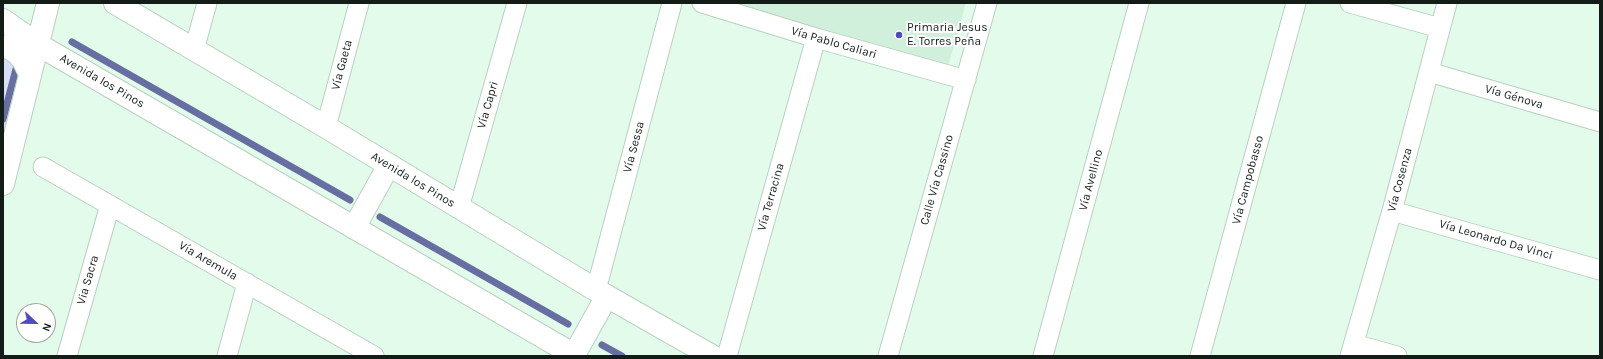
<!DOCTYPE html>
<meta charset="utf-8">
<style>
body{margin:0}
#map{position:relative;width:1603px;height:359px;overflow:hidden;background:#e3fbeb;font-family:Karla,sans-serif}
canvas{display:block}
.frame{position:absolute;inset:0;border:4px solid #131c17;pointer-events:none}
.north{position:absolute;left:16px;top:303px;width:40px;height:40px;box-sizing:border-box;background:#fff;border:1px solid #a1a4a2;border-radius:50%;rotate:112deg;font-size:11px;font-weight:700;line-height:16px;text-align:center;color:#131c17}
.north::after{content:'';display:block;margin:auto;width:14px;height:18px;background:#4e4ac0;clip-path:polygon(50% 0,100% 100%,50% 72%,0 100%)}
</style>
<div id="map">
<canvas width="1603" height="359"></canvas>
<div class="frame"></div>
<div class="north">N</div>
</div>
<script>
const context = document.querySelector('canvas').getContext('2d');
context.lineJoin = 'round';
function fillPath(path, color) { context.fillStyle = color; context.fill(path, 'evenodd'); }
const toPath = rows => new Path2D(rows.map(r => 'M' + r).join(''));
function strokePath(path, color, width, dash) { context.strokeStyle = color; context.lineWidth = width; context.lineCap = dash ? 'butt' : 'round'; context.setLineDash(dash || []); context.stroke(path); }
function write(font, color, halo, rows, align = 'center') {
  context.font = font + ' Karla,sans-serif'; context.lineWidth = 4; context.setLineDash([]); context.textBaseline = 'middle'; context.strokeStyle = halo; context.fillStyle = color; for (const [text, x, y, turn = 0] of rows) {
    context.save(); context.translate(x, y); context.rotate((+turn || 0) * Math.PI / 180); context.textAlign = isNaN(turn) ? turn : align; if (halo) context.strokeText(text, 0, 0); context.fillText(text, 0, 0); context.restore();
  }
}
fillPath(toPath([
 [734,3,966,3,948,67]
]), '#d1f0dc');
fillPath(toPath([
 [3,53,14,59,19,77,3,139]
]), '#d9defb');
strokePath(toPath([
 [72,42,350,200],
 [3,119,16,69],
 [380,217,568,324],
 [602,345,622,356]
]), '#676fa2', 7);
const street = toPath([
 [702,3,816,38,966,80],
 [1350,3,1440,28],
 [194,50,207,3],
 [1429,72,1600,122],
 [326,127,359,3],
 [43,167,374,356],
 [459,208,517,3],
 [1392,211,1600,270],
 [596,290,672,3],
 [1354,344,1397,356],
 [67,356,110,205],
 [227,356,247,283],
 [727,356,816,38],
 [888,356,987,3],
 [1043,356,1139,3],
 [1200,356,1296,3],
 [1350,356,1392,211,1447,3]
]);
const secondary = toPath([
 [115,3,326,127,596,290,712,356],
 [3,20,37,44,576,356],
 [3,46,11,49,18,54,23,60,30,74],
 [3,184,48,3],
 [354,228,389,165],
 [574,355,607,296]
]);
strokePath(street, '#b8d0c0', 21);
strokePath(secondary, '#b8d0c0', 24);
strokePath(street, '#fff', 19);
strokePath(secondary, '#fff', 22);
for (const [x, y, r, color] of [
 [899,35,4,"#4e4ac0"]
]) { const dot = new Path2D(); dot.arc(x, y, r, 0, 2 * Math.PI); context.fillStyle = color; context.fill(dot); strokePath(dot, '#fff', 1.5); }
write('12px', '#131c17', '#fff', [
 ["Primaria Jesus",907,28],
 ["E. Torres Peña",907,42]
], 'left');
write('12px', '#131c17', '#fff', [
 ["Vía Pablo Caliari",834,43,16],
 ["Vía Gaeta",342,65,-75],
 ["Avenida los Pinos",102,81,30],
 ["Vía Génova",1514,97,16],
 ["Vía Capri",488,105,-74],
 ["Vía Sessa",634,147,-75],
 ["Avenida los Pinos",413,180,31],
 ["Calle Vía Cassino",937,180,-74],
 ["Vía Avellino",1091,180,-75],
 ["Vía Campobasso",1248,180,-75],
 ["Vía Cosenza",1400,180,-75],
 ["Vía Terracina",771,197,-74],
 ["Vía Leonardo Da Vinci",1496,240,16],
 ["Vía Aremula",208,261,30],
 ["Via Sacra",88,280,-74]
]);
</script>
